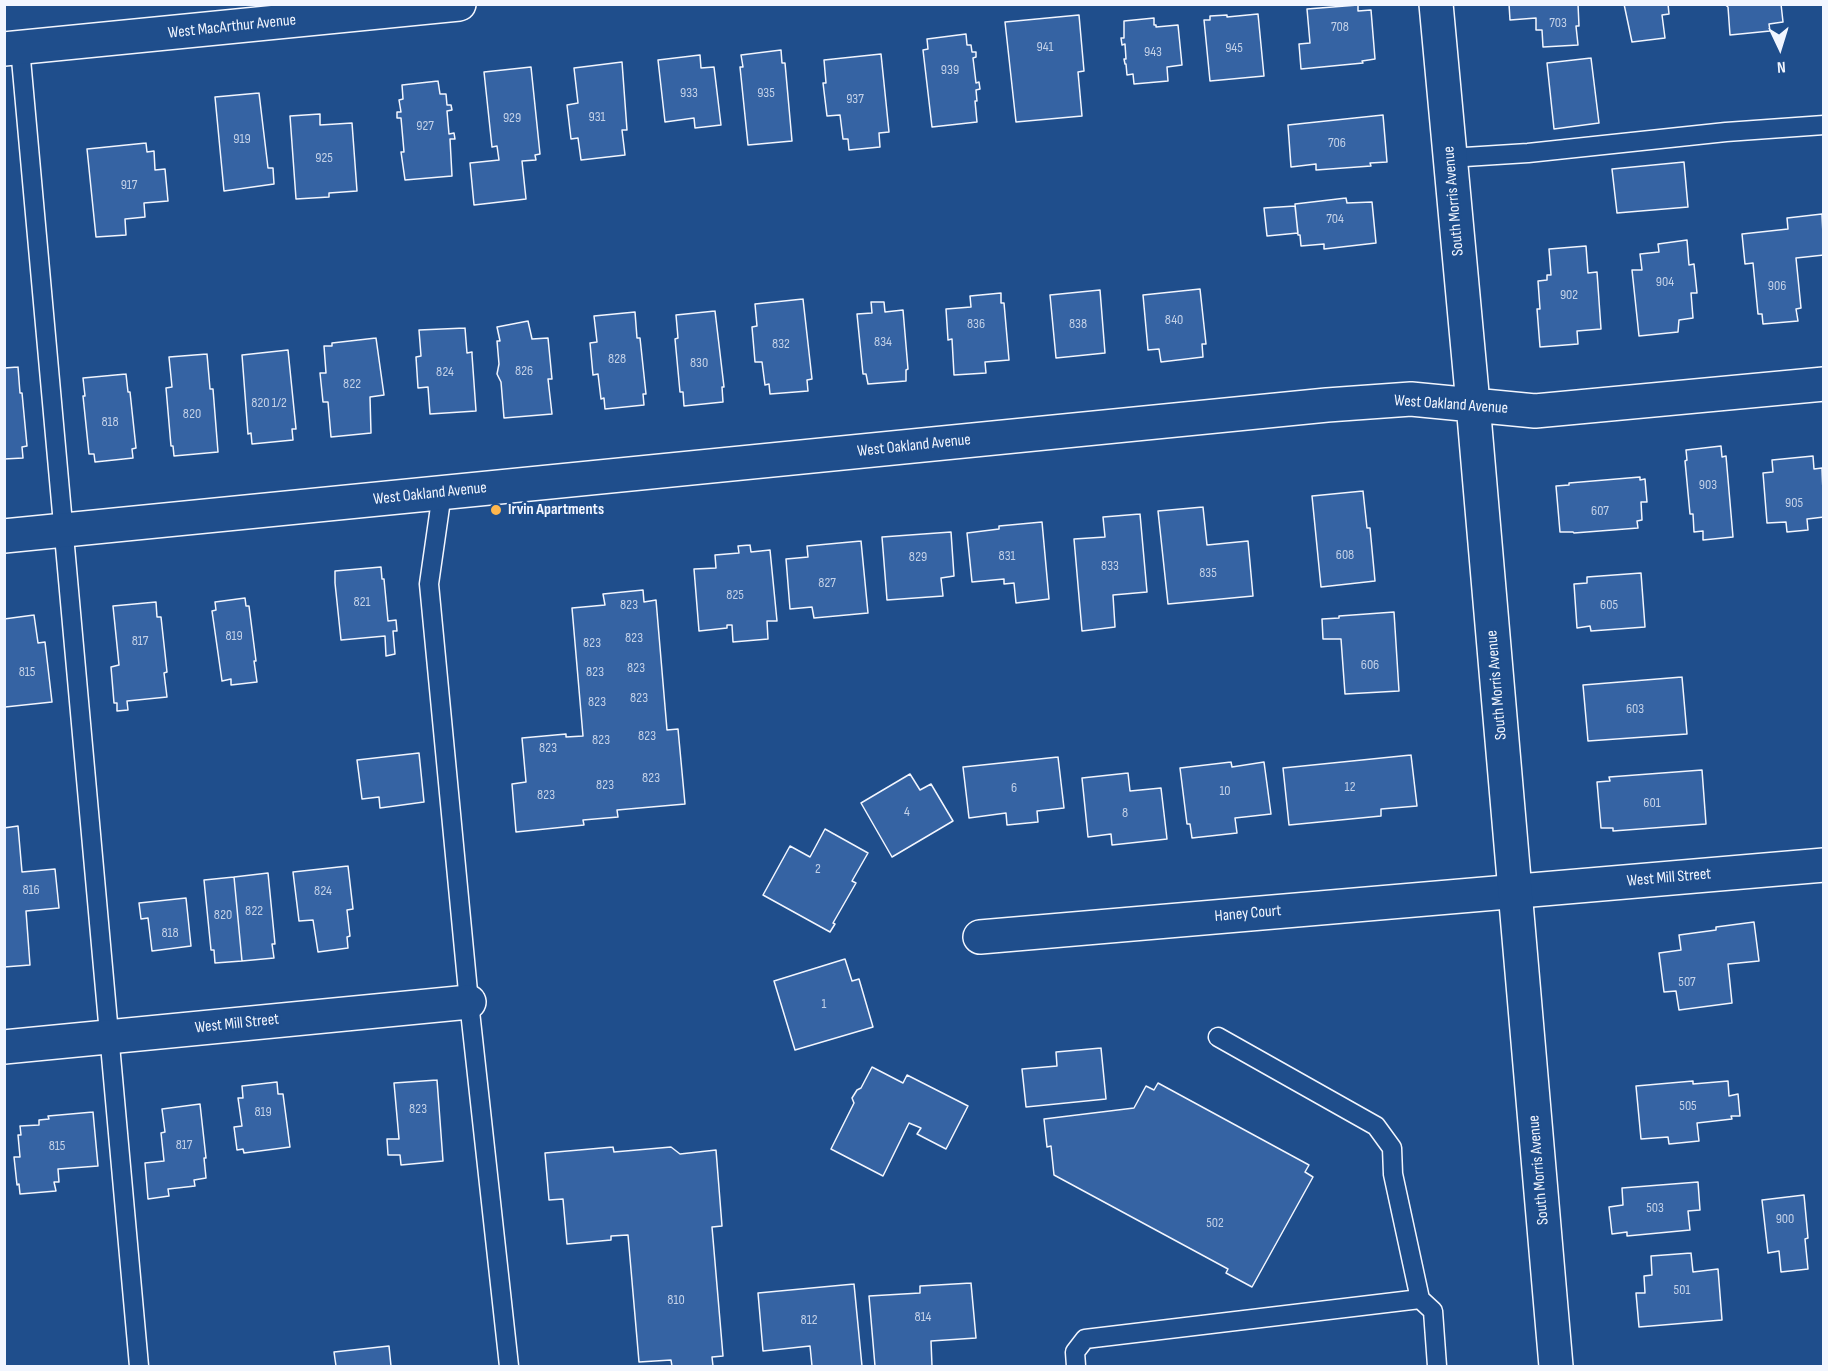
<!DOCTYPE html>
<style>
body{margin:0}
#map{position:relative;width:1828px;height:1371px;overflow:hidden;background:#1f4e8c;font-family:"Sofia Sans Condensed",sans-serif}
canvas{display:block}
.frame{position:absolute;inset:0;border:6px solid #f2f6ff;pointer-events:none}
.north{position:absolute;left:1750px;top:18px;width:60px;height:60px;-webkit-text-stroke:4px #1f4e8c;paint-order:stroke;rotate:176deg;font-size:16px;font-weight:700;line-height:24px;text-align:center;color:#f2f6ff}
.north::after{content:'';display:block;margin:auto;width:21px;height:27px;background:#f2f6ff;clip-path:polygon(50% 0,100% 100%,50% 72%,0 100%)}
</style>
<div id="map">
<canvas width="1828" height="1371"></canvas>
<div class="frame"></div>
<div class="north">N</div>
</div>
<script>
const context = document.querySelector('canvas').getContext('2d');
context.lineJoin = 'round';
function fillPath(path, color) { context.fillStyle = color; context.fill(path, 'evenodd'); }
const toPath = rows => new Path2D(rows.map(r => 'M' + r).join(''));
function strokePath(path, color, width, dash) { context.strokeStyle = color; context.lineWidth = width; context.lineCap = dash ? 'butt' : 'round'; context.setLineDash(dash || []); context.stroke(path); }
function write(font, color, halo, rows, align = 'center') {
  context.font = font + ' "Sofia Sans Condensed",sans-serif'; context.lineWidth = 4.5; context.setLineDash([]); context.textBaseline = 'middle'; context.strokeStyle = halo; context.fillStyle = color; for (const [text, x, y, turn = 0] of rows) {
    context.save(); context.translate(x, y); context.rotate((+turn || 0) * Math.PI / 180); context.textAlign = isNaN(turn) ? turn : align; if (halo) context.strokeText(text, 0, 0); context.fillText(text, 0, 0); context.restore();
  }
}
const building = toPath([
 [1509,4,1578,4,1579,26,1576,26,1578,45,1543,47,1542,30,1536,30,1536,18,1510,20,1509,4],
 [1624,4,1668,4,1669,14,1662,15,1665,38,1632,42,1624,4],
 [1724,4,1781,4,1783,22,1769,24,1770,31,1730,35,1728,7,1724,4],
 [1358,5,1358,11,1371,10,1375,59,1362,61,1363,63,1301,69,1299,44,1310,43,1307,9,1358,5],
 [1258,14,1264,76,1210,81,1204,20,1210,20,1210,16,1227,15,1227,17,1258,14],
 [1079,15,1084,71,1078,72,1082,116,1016,122,1005,22,1079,15],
 [1154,18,1154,25,1156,25,1156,27,1178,25,1182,65,1167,67,1168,81,1134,84,1133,74,1127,75,1126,64,1125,64,1124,59,1126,59,1125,44,1122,45,1121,38,1124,38,1124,21,1154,18],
 [966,34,967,45,971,45,972,52,976,52,976,57,973,58,976,83,979,82,980,89,976,90,977,101,975,101,977,122,932,127,923,50,928,49,927,39,966,34],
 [781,50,782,63,785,63,792,141,748,145,740,67,743,67,741,55,781,50],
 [881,54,889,132,879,133,880,147,849,150,848,139,843,139,840,115,827,116,823,83,826,83,824,60,881,54],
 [700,55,701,68,714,67,721,125,695,128,694,118,665,122,658,60,700,55],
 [1591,58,1599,123,1554,129,1547,63,1591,58],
 [622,62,627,130,622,130,625,155,581,160,578,138,571,139,567,105,578,103,574,68,622,62],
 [531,67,540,154,535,155,536,160,522,161,526,199,474,205,470,163,499,160,497,146,492,147,484,72,531,67],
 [438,81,440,94,446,94,447,105,451,105,452,110,447,111,449,134,454,133,455,139,450,139,452,176,405,180,401,152,404,152,401,118,397,118,397,112,401,112,399,100,403,99,402,85,438,81],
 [259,93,268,168,273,168,274,184,224,191,215,97,259,93],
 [320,114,320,125,352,123,357,191,329,193,329,197,296,199,290,116,320,114],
 [1383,115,1387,162,1370,163,1371,166,1316,170,1316,164,1291,167,1288,125,1383,115],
 [146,143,147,152,154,151,155,170,165,169,168,201,144,203,145,217,125,219,126,235,96,237,87,149,146,143],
 [1684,162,1688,207,1617,213,1612,169,1684,162],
 [1346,198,1347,203,1372,202,1376,243,1324,249,1324,244,1301,246,1300,235,1298,235,1295,204,1346,198],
 [1295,206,1298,233,1267,236,1264,208,1295,206],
 [1822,214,1824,255,1796,258,1801,308,1796,309,1798,321,1763,324,1762,314,1758,314,1753,263,1745,264,1742,234,1788,229,1787,218,1822,214],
 [1687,240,1689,265,1694,264,1697,293,1691,293,1693,318,1679,320,1678,332,1639,336,1632,270,1642,270,1640,254,1659,252,1658,244,1687,240],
 [1586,246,1588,273,1597,272,1601,329,1577,331,1578,344,1540,347,1537,309,1540,309,1538,281,1547,280,1547,275,1551,275,1549,249,1586,246],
 [1200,289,1206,344,1202,344,1203,357,1161,362,1159,349,1148,350,1143,295,1200,289],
 [1100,290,1105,353,1056,358,1050,295,1100,290],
 [1001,293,1001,303,1004,303,1009,360,985,362,986,373,954,375,952,339,948,340,946,309,971,307,970,296,1001,293],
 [803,299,812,379,807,380,808,391,770,394,769,384,765,385,762,362,755,362,752,327,757,326,755,304,803,299],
 [871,302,884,302,885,312,903,310,908,369,906,370,906,381,868,384,866,374,863,374,857,314,872,313,871,302],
 [715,311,724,387,722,387,723,402,684,406,683,392,680,392,675,339,678,338,676,315,715,311],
 [635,312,637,338,640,338,646,394,643,394,644,405,605,409,604,398,601,399,598,374,593,375,590,343,597,342,594,316,635,312],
 [528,321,532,339,548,338,552,379,548,379,552,414,504,418,501,382,497,374,499,364,497,341,500,341,497,327,528,321],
 [465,328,467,353,472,352,472,355,476,411,430,414,428,387,418,388,416,357,421,356,419,330,465,328],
 [376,338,384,395,370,397,371,433,331,437,328,402,323,402,320,373,326,373,324,346,332,346,332,343,376,338],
 [288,350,296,429,292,429,293,440,252,444,251,433,248,434,242,355,288,350],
 [207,354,210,389,213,389,218,452,174,456,173,446,171,446,166,388,172,387,169,357,207,354],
 [18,367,20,393,22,393,27,446,22,447,23,458,4,459,4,368,18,367],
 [126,374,128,392,130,392,136,448,132,449,133,458,95,462,94,454,89,454,83,396,85,396,83,378,126,374],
 [1721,446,1722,457,1726,456,1733,537,1703,540,1703,531,1694,532,1693,514,1690,514,1685,461,1687,460,1686,450,1721,446],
 [1813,456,1814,469,1822,468,1824,517,1807,519,1808,530,1787,532,1786,522,1767,523,1763,473,1773,472,1772,460,1813,456],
 [1640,477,1640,480,1645,479,1647,502,1641,502,1642,520,1637,521,1638,528,1574,533,1573,532,1560,532,1556,486,1569,485,1569,483,1640,477],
 [1363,491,1367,528,1370,528,1375,581,1321,587,1312,496,1363,491],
 [1203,507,1207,545,1248,541,1253,596,1168,604,1158,511,1203,507],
 [1140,514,1147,592,1113,595,1115,627,1082,631,1074,539,1105,537,1103,517,1140,514],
 [1042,522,1049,599,1016,603,1014,583,1004,584,1004,579,972,582,967,533,999,529,999,526,1042,522],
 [951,532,954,576,941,578,943,596,887,600,882,537,951,532],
 [861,541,868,613,814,618,812,607,790,609,786,559,808,557,807,546,861,541],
 [750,545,751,552,770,550,777,621,767,621,768,639,733,642,732,625,727,625,727,628,699,631,694,569,716,568,715,555,739,553,738,546,750,545],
 [381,567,382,579,384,579,388,621,396,620,397,631,393,631,395,654,386,656,385,636,341,640,335,583,335,571,381,567],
 [1641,573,1645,627,1591,631,1590,626,1577,628,1574,584,1587,583,1587,577,1641,573],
 [643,590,644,602,656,600,667,730,678,729,685,804,617,810,618,817,583,820,584,825,516,832,512,784,526,782,522,738,566,734,566,737,583,736,572,608,605,605,603,594,643,590],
 [245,598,246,606,249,606,256,661,254,661,257,682,231,685,231,679,222,681,212,611,216,610,215,602,245,598],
 [156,602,157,617,161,617,167,672,164,673,167,697,127,701,128,710,117,711,117,703,114,703,111,667,119,665,113,606,156,602],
 [1394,612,1399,691,1345,694,1341,639,1323,639,1322,619,1339,618,1339,616,1394,612],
 [34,615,38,643,45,642,52,702,5,707,4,619,34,615],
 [1682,677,1687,734,1588,741,1583,685,1682,677],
 [419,753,424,802,380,808,379,797,362,799,357,760,419,753],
 [1411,755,1417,806,1381,809,1381,816,1289,825,1283,768,1411,755],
 [1058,757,1064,808,1037,811,1038,822,1007,825,1006,813,969,818,963,767,1058,757],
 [1231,762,1232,767,1264,762,1271,814,1235,818,1237,833,1192,838,1190,824,1187,824,1180,768,1231,762],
 [1702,770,1706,824,1613,831,1613,828,1601,828,1597,782,1610,781,1609,777,1702,770],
 [1128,773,1130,791,1161,788,1167,839,1112,845,1111,834,1088,837,1082,778,1128,773],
 [910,774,920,790,931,784,953,821,892,857,861,803,910,774],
 [18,826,22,872,55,869,59,908,26,911,30,965,4,967,4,828,18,826],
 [825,829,868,853,852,881,856,883,833,923,835,924,830,932,763,895,790,846,810,857,825,829],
 [348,866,353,909,347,910,350,936,347,937,348,948,318,952,313,920,299,921,293,872,348,866],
 [268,873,275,944,272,944,274,958,242,961,234,877,268,873],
 [234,877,242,961,215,963,214,950,211,950,204,880,234,877],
 [186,898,191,946,152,951,148,918,141,919,139,903,186,898],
 [1754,922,1759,961,1728,964,1732,1003,1679,1010,1676,991,1664,992,1659,953,1681,950,1679,935,1716,930,1716,927,1754,922],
 [845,959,852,981,859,979,873,1027,795,1050,774,981,845,959],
 [1101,1048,1106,1099,1026,1107,1022,1069,1057,1066,1056,1052,1101,1048],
 [872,1067,903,1083,907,1075,968,1106,946,1149,917,1134,921,1128,909,1123,883,1176,831,1149,854,1103,852,1098,857,1090,861,1088,872,1067],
 [437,1080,443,1161,401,1165,400,1155,388,1155,387,1139,399,1139,394,1083,437,1080],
 [1693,1081,1693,1084,1728,1081,1729,1096,1738,1094,1740,1116,1731,1116,1732,1119,1697,1123,1699,1141,1669,1144,1668,1137,1641,1139,1636,1086,1693,1081],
 [277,1082,278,1094,283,1094,290,1147,244,1153,243,1149,237,1150,234,1127,242,1126,238,1098,243,1098,242,1086,277,1082],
 [1158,1083,1309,1165,1305,1172,1313,1177,1252,1287,1226,1273,1228,1269,1054,1175,1051,1146,1047,1147,1044,1119,1134,1108,1146,1086,1154,1090,1158,1083],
 [200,1104,206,1158,204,1158,206,1178,194,1180,195,1186,168,1189,169,1196,148,1199,145,1163,164,1161,161,1133,165,1132,162,1109,200,1104],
 [93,1112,98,1166,58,1169,59,1182,54,1182,56,1191,20,1194,19,1184,17,1185,14,1157,20,1157,18,1135,21,1135,20,1126,39,1125,39,1120,49,1119,48,1116,93,1112],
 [613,1147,614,1152,671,1147,680,1154,716,1150,722,1226,712,1227,723,1356,712,1357,713,1366,672,1366,671,1360,639,1362,628,1235,611,1236,611,1240,567,1244,563,1199,549,1200,545,1153,613,1147],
 [1698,1182,1700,1210,1688,1211,1690,1230,1627,1236,1627,1232,1612,1234,1609,1207,1623,1205,1622,1188,1698,1182],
 [1804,1195,1808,1238,1805,1239,1808,1269,1781,1272,1779,1251,1768,1253,1762,1200,1804,1195],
 [1691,1253,1693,1272,1718,1269,1722,1320,1639,1327,1636,1293,1645,1293,1644,1276,1652,1275,1651,1256,1691,1253],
 [971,1283,976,1338,931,1341,932,1366,875,1366,869,1296,920,1293,920,1286,971,1283],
 [854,1284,862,1366,812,1366,810,1346,763,1351,758,1293,854,1284],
 [389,1346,391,1366,336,1366,334,1352,389,1346]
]);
fillPath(building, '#3563a3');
strokePath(building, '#f2f6ff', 1.5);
const lane = toPath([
 [20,48,139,1366],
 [1449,158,1528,153,1726,132,1824,125],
 [442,493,429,584,469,1002,509,1366],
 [1218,1037,1376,1126,1392,1148,1393,1174,1420,1299],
 [1076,1366,1075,1352,1085,1339,1420,1299,1433,1311,1437,1366]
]);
const street = toPath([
 [980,937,1824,865],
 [4,1047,469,1002]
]);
const secondary = toPath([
 [1436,4,1473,404,1556,1366],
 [4,49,459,4],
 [4,536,1327,405,1411,399,1535,411,1824,384]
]);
strokePath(lane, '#f2f6ff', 21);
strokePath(street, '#f2f6ff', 36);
strokePath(secondary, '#f2f6ff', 36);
strokePath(lane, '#1f4e8c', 18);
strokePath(street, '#1f4e8c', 33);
strokePath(secondary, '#1f4e8c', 33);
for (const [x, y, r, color] of [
 [496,510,6,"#ffb74d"]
]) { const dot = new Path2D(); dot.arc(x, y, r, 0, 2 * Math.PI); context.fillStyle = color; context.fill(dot); strokePath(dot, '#1f4e8c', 2); }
write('14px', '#c3d1e8', null, [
 ["703",1558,23],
 ["708",1340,27],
 ["941",1045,47],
 ["945",1234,48],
 ["943",1153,52],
 ["939",950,70],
 ["933",689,93],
 ["935",766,93],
 ["937",855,99],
 ["931",597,117],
 ["929",512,118],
 ["927",425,126],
 ["919",242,139],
 ["706",1337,143],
 ["925",324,158],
 ["917",129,185],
 ["704",1335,219],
 ["904",1665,282],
 ["906",1777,286],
 ["902",1569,295],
 ["840",1174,320],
 ["836",976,324],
 ["838",1078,324],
 ["834",883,342],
 ["832",781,344],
 ["828",617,359],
 ["830",699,363],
 ["826",524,371],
 ["824",445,372],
 ["822",352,384],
 ["820 1/2",269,403],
 ["820",192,414],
 ["818",110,422],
 ["903",1708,485],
 ["905",1794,503],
 ["607",1600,511],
 ["608",1345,555],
 ["831",1007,556],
 ["829",918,557],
 ["833",1110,566],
 ["835",1208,573],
 ["827",827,583],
 ["825",735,595],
 ["821",362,602],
 ["823",629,605],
 ["605",1609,605],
 ["819",234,636],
 ["823",634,638],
 ["817",140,641],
 ["823",592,643],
 ["606",1370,665],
 ["823",636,668],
 ["815",27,672],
 ["823",595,672],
 ["823",639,698],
 ["823",597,702],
 ["603",1635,709],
 ["823",647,736],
 ["823",601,740],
 ["823",548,748],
 ["823",651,778],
 ["823",605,785],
 ["12",1350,787],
 ["6",1014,788],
 ["10",1225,791],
 ["823",546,795],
 ["601",1652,803],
 ["4",907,812],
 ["8",1125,813],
 ["2",818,869],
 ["816",31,890],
 ["824",323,891],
 ["822",254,911],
 ["820",223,915],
 ["818",170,933],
 ["507",1687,982],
 ["1",824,1004],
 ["505",1688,1106],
 ["823",418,1109],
 ["819",263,1112],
 ["817",184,1145],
 ["815",57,1146],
 ["503",1655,1208],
 ["900",1785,1219],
 ["502",1215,1223],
 ["501",1682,1290],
 ["810",676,1300],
 ["814",923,1317],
 ["812",809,1320]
]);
write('16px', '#f2f6ff', '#1f4e8c', [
 ["West MacArthur Avenue",232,27,-6],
 ["South Morris Avenue",1454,201,-95],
 ["West Oakland Avenue",1451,405,4],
 ["West Oakland Avenue",914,446,-6],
 ["West Oakland Avenue",430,494,-6],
 ["South Morris Avenue",1497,685,-95],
 ["West Mill Street",1669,878,-5],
 ["Haney Court",1248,914,-5],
 ["West Mill Street",237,1024,-6],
 ["South Morris Avenue",1539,1170,-95]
]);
write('bold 16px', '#f2f6ff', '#1f4e8c', [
 ["Irvin Apartments",508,510]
], 'left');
</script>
